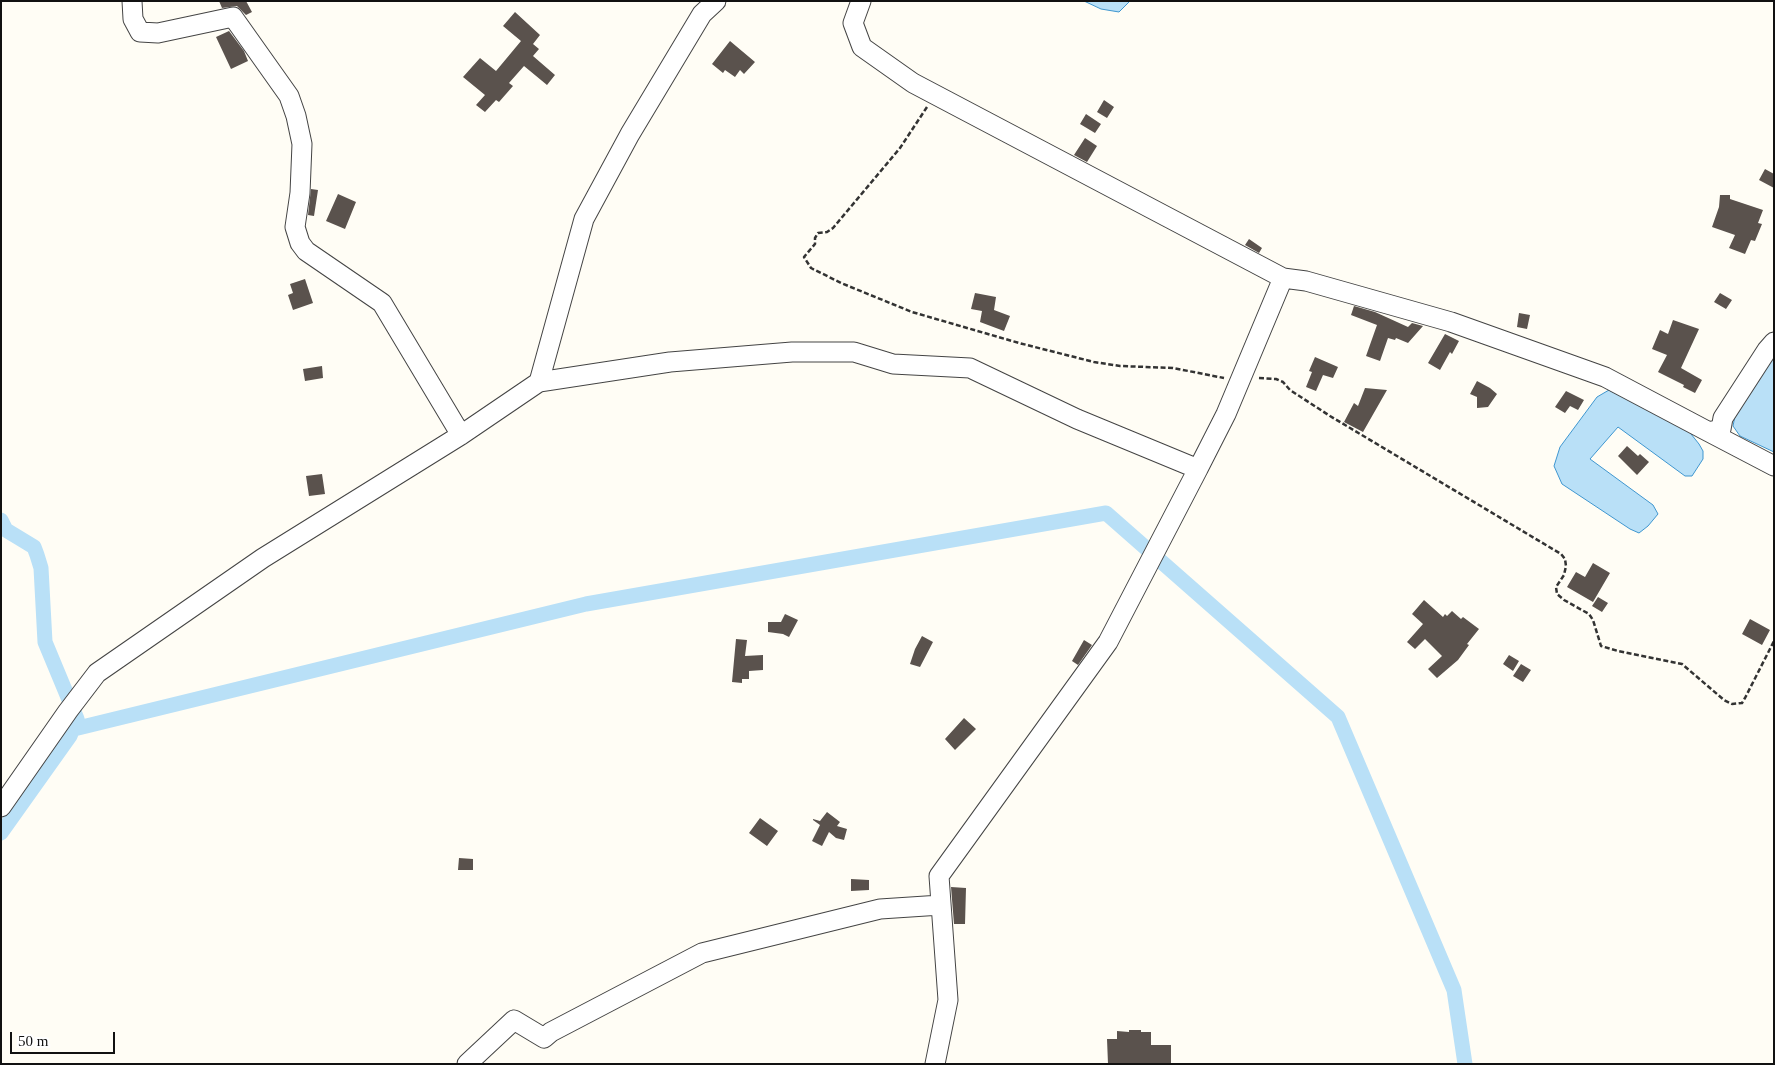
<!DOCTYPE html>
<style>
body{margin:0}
#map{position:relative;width:1775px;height:1065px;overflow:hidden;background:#fffdf5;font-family:"Times New Roman",serif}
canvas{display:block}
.frame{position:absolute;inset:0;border:2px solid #111;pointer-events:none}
.scale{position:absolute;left:10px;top:1032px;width:105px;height:22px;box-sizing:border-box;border:2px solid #111;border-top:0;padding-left:6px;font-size:15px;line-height:18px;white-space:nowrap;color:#111;-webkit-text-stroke:4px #fff;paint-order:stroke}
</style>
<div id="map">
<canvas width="1775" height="1065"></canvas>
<div class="frame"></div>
<div class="scale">50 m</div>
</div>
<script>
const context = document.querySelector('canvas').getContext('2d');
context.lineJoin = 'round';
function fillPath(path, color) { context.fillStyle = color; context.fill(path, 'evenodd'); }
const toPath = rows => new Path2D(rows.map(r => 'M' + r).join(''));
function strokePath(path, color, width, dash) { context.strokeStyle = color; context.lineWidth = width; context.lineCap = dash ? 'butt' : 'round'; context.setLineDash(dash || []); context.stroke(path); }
const water = toPath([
 [1084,1,1130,1,1119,12,1101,9,1084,1],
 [1774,356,1774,452,1740,436,1733,426,1735,416,1774,356],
 [1609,390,1687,429,1699,444,1703,451,1703,459,1692,476,1685,476,1618,427,1590,459,1653,505,1658,514,1648,526,1639,533,1630,529,1562,484,1554,466,1560,447,1597,397,1609,390]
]);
fillPath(water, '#b9e0f7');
strokePath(water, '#3f96cf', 1);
strokePath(toPath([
 [1,520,6,530,34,547,37,555,41,568,45,642,77,719,70,736,1,833],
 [74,729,586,604,1106,513,1338,717,1454,990,1465,1064]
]), '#b9e0f7', 15);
fillPath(toPath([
 [219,1,246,1,252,12,246,15,237,6,222,8],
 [515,12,540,35,533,44,539,49,533,56,555,75,547,85,524,66,509,83,513,86,499,102,496,100,485,112,476,105,485,95,463,77,480,58,496,71,521,41,503,26],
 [229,31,244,51,248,61,231,69,216,37],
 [730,41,755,62,744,74,740,70,735,77,725,70,723,73,712,64],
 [1104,100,1114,107,1107,118,1097,112],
 [1086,114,1101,124,1095,133,1080,124],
 [1085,138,1097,146,1087,162,1074,155],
 [1765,169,1774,174,1774,188,1759,180],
 [311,189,318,190,314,216,308,215],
 [338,194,356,202,345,229,326,221],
 [1720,195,1730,195,1730,199,1763,210,1758,223,1762,224,1755,241,1751,240,1745,254,1729,248,1735,235,1712,227,1719,207],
 [1249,239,1262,248,1259,253,1245,245],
 [305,279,313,303,293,310,288,295,293,293,290,284],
 [975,293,996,297,994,310,1010,316,1004,331,980,322,982,311,971,309],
 [1720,293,1732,300,1726,309,1714,302],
 [1354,306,1375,312,1408,327,1412,323,1423,326,1408,343,1396,338,1395,340,1388,338,1380,361,1366,356,1377,325,1351,315],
 [1519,313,1530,315,1527,329,1517,327],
 [1673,320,1699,329,1681,368,1702,380,1695,393,1683,387,1684,385,1658,372,1667,355,1652,349,1660,330,1668,334],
 [1445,334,1459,341,1452,354,1450,352,1440,370,1428,363],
 [1315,357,1338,367,1333,378,1323,375,1316,391,1306,387,1312,372,1309,371],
 [322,366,323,378,305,381,303,369],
 [1477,381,1490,388,1497,394,1488,407,1477,408,1477,397,1470,394],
 [1365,388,1387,390,1363,432,1344,422,1354,403,1358,406],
 [1566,391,1584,400,1578,410,1570,406,1565,413,1555,407],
 [1627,446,1638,456,1640,454,1649,462,1637,475,1618,456],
 [322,474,325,494,309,496,306,476],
 [1593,563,1610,573,1593,602,1567,587,1576,572,1585,577],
 [1598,597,1608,603,1602,612,1592,606],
 [1424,600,1443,617,1445,614,1447,616,1452,611,1461,619,1463,617,1479,629,1467,644,1469,645,1458,660,1437,678,1428,669,1442,656,1425,639,1415,649,1407,642,1423,624,1412,614],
 [785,614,798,620,789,637,783,634,768,632,768,622,781,622],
 [1750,619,1770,630,1762,645,1742,634],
 [922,636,933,642,920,667,910,664,915,649],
 [736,639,747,640,745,656,763,655,763,670,749,671,749,679,742,679,742,683,732,682],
 [1084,640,1092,645,1078,665,1072,661],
 [1509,655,1519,661,1513,671,1503,664],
 [1521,664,1531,670,1523,682,1513,676],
 [964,718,976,729,955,750,945,739],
 [827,812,840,822,837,826,847,829,844,840,836,838,829,832,822,846,812,841,820,825,813,820,813,819,820,821],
 [760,818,778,831,767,846,749,833],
 [459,858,473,859,473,870,458,870],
 [851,879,869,880,869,890,851,891],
 [951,887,966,888,965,924,954,924],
 [1129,1030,1141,1030,1141,1032,1151,1032,1151,1045,1171,1045,1171,1064,1108,1064,1107,1039,1117,1039,1117,1031,1129,1032]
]), '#5a524d');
const minor = toPath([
 [132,1,133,19,140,32,158,33,233,17,289,96,296,116,302,144,300,193,295,227,300,243,306,251,382,303,461,435],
 [861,1,853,23,862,47,913,83,1283,278],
 [539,382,670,362,792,352,854,352,893,364,970,368,1077,419,1198,469,1108,642,939,876,948,1000,935,1064],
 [1709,432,1774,466],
 [1198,469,1226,414,1283,278,1306,281,1451,322,1605,377,1709,432,1721,429,1723,418,1767,350,1774,342],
 [1,807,68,711,97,673,263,558,461,435,539,382,584,219,630,134,702,14,716,1],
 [467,1064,514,1020,544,1038,551,1032,702,953,880,909,941,905]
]);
strokePath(minor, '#444', 21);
strokePath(toPath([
 [927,107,900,148,833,228,827,232,818,233,815,238,815,244,804,257,811,268,841,283,912,312,1019,343,1094,362,1120,366,1173,368,1224,378],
 [1259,378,1276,379,1283,382,1290,390,1330,416,1561,554,1565,559,1566,566,1564,575,1556,587,1557,594,1564,600,1589,614,1593,620,1601,646,1618,651,1682,664,1724,700,1732,704,1742,703,1745,698,1774,641]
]), '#333', 2.5, [5, 2.5]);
strokePath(minor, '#fff', 19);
</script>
